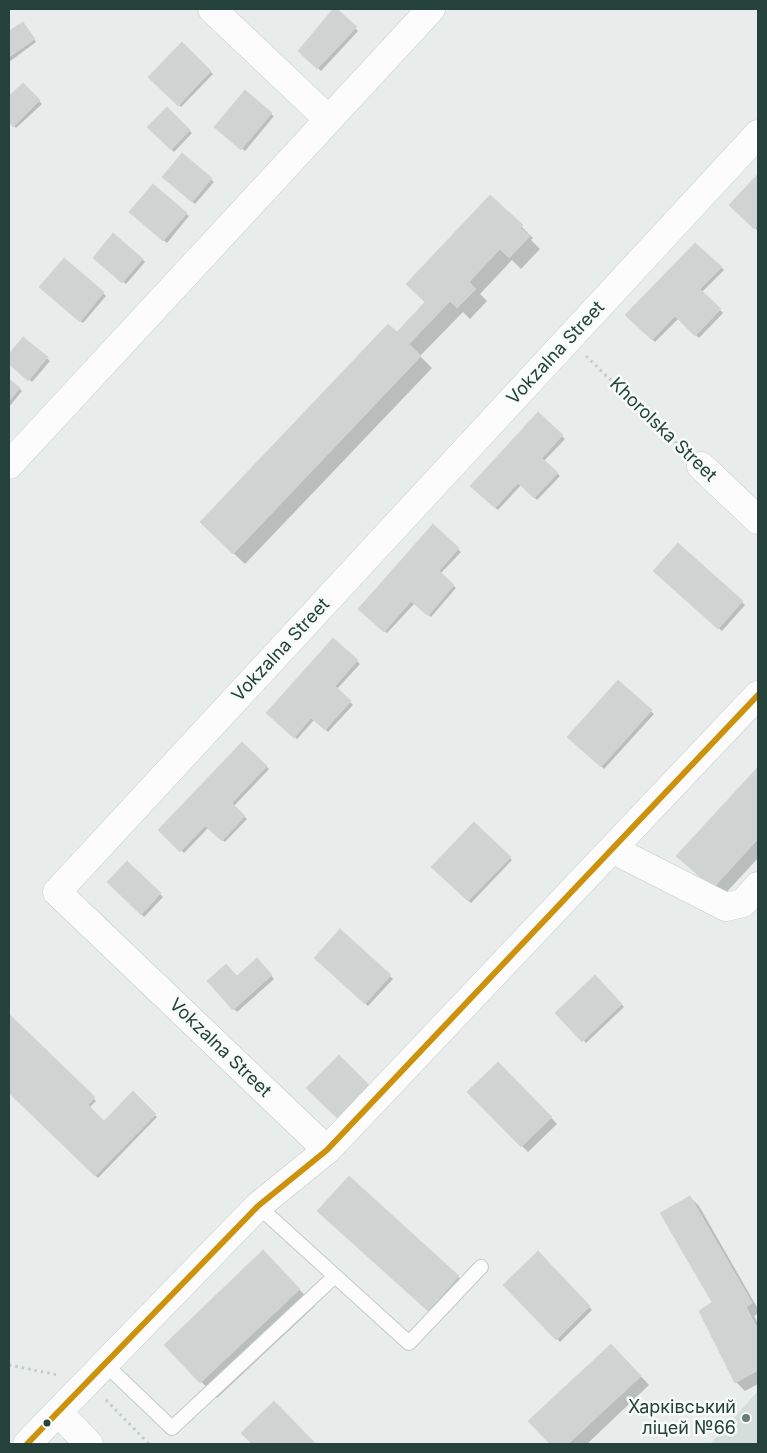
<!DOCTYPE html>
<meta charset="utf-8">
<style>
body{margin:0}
#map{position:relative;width:767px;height:1453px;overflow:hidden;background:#e8edeb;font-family:Inter,sans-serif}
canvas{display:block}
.frame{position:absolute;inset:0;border:10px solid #24423a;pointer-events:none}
</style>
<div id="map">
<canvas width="767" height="1453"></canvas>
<div class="frame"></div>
</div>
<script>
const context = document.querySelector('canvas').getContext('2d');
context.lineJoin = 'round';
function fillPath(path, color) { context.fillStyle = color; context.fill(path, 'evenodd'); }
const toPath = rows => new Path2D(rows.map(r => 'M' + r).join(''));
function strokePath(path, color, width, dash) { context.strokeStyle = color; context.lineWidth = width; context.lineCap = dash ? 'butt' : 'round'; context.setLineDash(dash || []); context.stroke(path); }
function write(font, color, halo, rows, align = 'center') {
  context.font = font + ' Inter,sans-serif'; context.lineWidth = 5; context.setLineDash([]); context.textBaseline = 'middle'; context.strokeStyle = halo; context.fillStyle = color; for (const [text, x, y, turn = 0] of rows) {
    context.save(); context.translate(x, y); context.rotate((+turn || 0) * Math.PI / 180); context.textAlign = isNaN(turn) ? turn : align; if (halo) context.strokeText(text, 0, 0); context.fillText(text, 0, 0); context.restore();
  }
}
fillPath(toPath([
 [758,1391,758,1444,710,1444]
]), '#d6dedb');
fillPath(toPath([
 [335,9,358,31,321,71,299,51],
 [23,23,36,42,9,62,9,33],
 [182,44,213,74,181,107,150,77],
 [23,85,42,104,16,128,9,120,9,98],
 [167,109,192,133,174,152,149,127],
 [271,114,274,116,245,151,219,129],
 [182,155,214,182,195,204,166,180],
 [758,176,758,231,731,205],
 [490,196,533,238,531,240,540,249,521,269,512,260,480,294,487,301,470,319,463,312,420,356,432,368,245,564,213,534,427,302],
 [186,214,189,216,167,243,133,215],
 [696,245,724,270,702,292,723,313,699,338,679,318,655,342,626,315],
 [142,259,145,262,126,284,97,260],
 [64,260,106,296,83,323,43,290],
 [24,339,50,361,32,382,9,363,9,356],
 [9,380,22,391,9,407],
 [538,414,565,439,544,461,560,476,537,500,521,485,498,510,472,486],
 [433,526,461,552,440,574,456,588,431,617,415,603,387,633,360,609],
 [678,545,745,605,722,631,655,571],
 [333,640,360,664,337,689,353,705,328,732,315,719,297,739,268,713],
 [618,682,654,714,604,769,569,737],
 [242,744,269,769,234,806,247,819,225,842,209,827,184,853,160,830],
 [758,769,758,858,723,896,678,856],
 [474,824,512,860,471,903,433,867],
 [127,863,163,897,144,917,109,882],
 [340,931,393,979,368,1006,316,958],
 [257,960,274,979,237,1012,209,981,237,978],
 [595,977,624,1007,586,1043,557,1013],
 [9,1016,96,1101,89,1108,104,1123,133,1093,157,1117,98,1178,9,1091],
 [498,1063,557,1124,528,1152,469,1092],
 [349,1177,465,1283,434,1316,325,1217],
 [690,1197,699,1206,758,1309,758,1313,754,1316,758,1324,758,1384,745,1391,736,1382,714,1303],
 [538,1253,592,1310,560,1342,505,1285],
 [279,1268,315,1306,217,1398,166,1345],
 [620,1354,649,1385,587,1444,552,1444,530,1421],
 [274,1402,315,1444,254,1444,243,1433]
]), '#0003');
const building = toPath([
 [333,9,337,9,357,27,317,69,298,51,333,9],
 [23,22,35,39,9,57,9,31,23,22],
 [182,42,211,71,178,106,148,77,182,42],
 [23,83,40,100,13,127,9,122,9,96,23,83],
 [245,90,272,113,241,150,214,127,245,90],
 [167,107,190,130,171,150,147,127,167,107],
 [182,153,212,178,192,202,162,177,182,153],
 [758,174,758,225,754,229,729,205,758,174],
 [153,184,187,213,163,241,129,212,153,184],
 [490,195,523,225,520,228,530,236,509,258,500,249,469,282,476,289,457,308,450,301,409,344,421,356,233,554,200,522,388,324,397,332,425,302,406,284,490,195],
 [113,233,143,259,122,283,93,258,113,233],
 [695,243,722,267,700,289,721,309,695,336,675,316,652,340,625,315,695,243],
 [64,258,104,292,80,322,39,287,64,258],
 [23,337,48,357,28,381,9,364,9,354,23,337],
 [9,379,20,388,9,401,9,379],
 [538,412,563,435,542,458,558,473,534,498,518,483,495,508,470,486,538,412],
 [433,524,459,548,439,571,454,585,428,616,411,601,384,632,358,609,433,524],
 [678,543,743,601,718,629,653,571,678,543],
 [333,638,358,660,335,686,351,701,325,730,311,718,294,738,266,713,333,638],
 [618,680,652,710,601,767,567,737,618,680],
 [242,742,267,766,232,803,245,816,222,841,205,826,180,852,158,830,242,742],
 [758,767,758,839,713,888,676,856,758,767],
 [474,822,511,857,468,901,431,867,474,822],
 [127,861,161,893,141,915,107,882,127,861],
 [340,929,391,975,365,1004,314,958,340,929],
 [257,958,272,975,233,1010,207,981,226,964,237,976,257,958],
 [595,975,622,1004,582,1042,555,1013,595,975],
 [9,1014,95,1097,88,1105,104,1121,133,1091,156,1114,95,1176,9,1093,9,1014],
 [339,1055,370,1086,338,1119,306,1088,339,1055],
 [498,1062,552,1117,521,1147,467,1092,498,1062],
 [349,1176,459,1276,428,1311,317,1211,349,1176],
 [690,1196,752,1303,746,1307,758,1330,758,1370,735,1383,699,1311,712,1302,660,1213,690,1196],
 [263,1250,300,1289,200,1383,164,1345,263,1250],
 [538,1251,590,1306,556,1340,503,1285,538,1251],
 [611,1344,641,1376,568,1444,550,1444,528,1421,611,1344],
 [274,1401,316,1444,252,1444,241,1433,274,1401]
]);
fillPath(building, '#cfd4d2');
strokePath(building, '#d1d6d4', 1);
const service = toPath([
 [258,1206,409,1343,481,1267],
 [105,1364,172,1428,335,1276]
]);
const minor = toPath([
 [212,9,328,119],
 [9,465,431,9],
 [701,466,758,520],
 [612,849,726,907,743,903,758,886],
 [327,1150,57,892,758,134],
 [58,1412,89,1444],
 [27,1444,258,1206,327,1150,758,695]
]);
strokePath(service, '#c5cac8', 16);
strokePath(minor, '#c5cac8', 29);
strokePath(toPath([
 [586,356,682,449],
 [9,1365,58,1375],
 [106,1400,149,1444]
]), '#c3ccca', 3, [2.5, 4]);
strokePath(service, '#fcfcfc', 14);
strokePath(minor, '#fcfcfc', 28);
strokePath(toPath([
 [27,1444,258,1206,327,1150,758,695]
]), '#cd920c', 6);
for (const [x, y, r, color] of [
 [746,1418,5,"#697e78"],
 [47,1423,4.5,"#24423a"]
]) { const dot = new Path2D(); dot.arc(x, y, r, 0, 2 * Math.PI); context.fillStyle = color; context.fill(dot); strokePath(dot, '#f7fbf9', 2); }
write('18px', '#24423a', '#f7fbf9', [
 ["Vokzalna Street",556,353,-47],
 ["Khorolska Street",663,430,44],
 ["Vokzalna Street",281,650,-47],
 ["Vokzalna Street",220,1048,44]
]);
write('18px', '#24423a', '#f7fbf9', [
 ["Харківський",736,1408],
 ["ліцей №66",736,1429]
], 'right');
</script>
